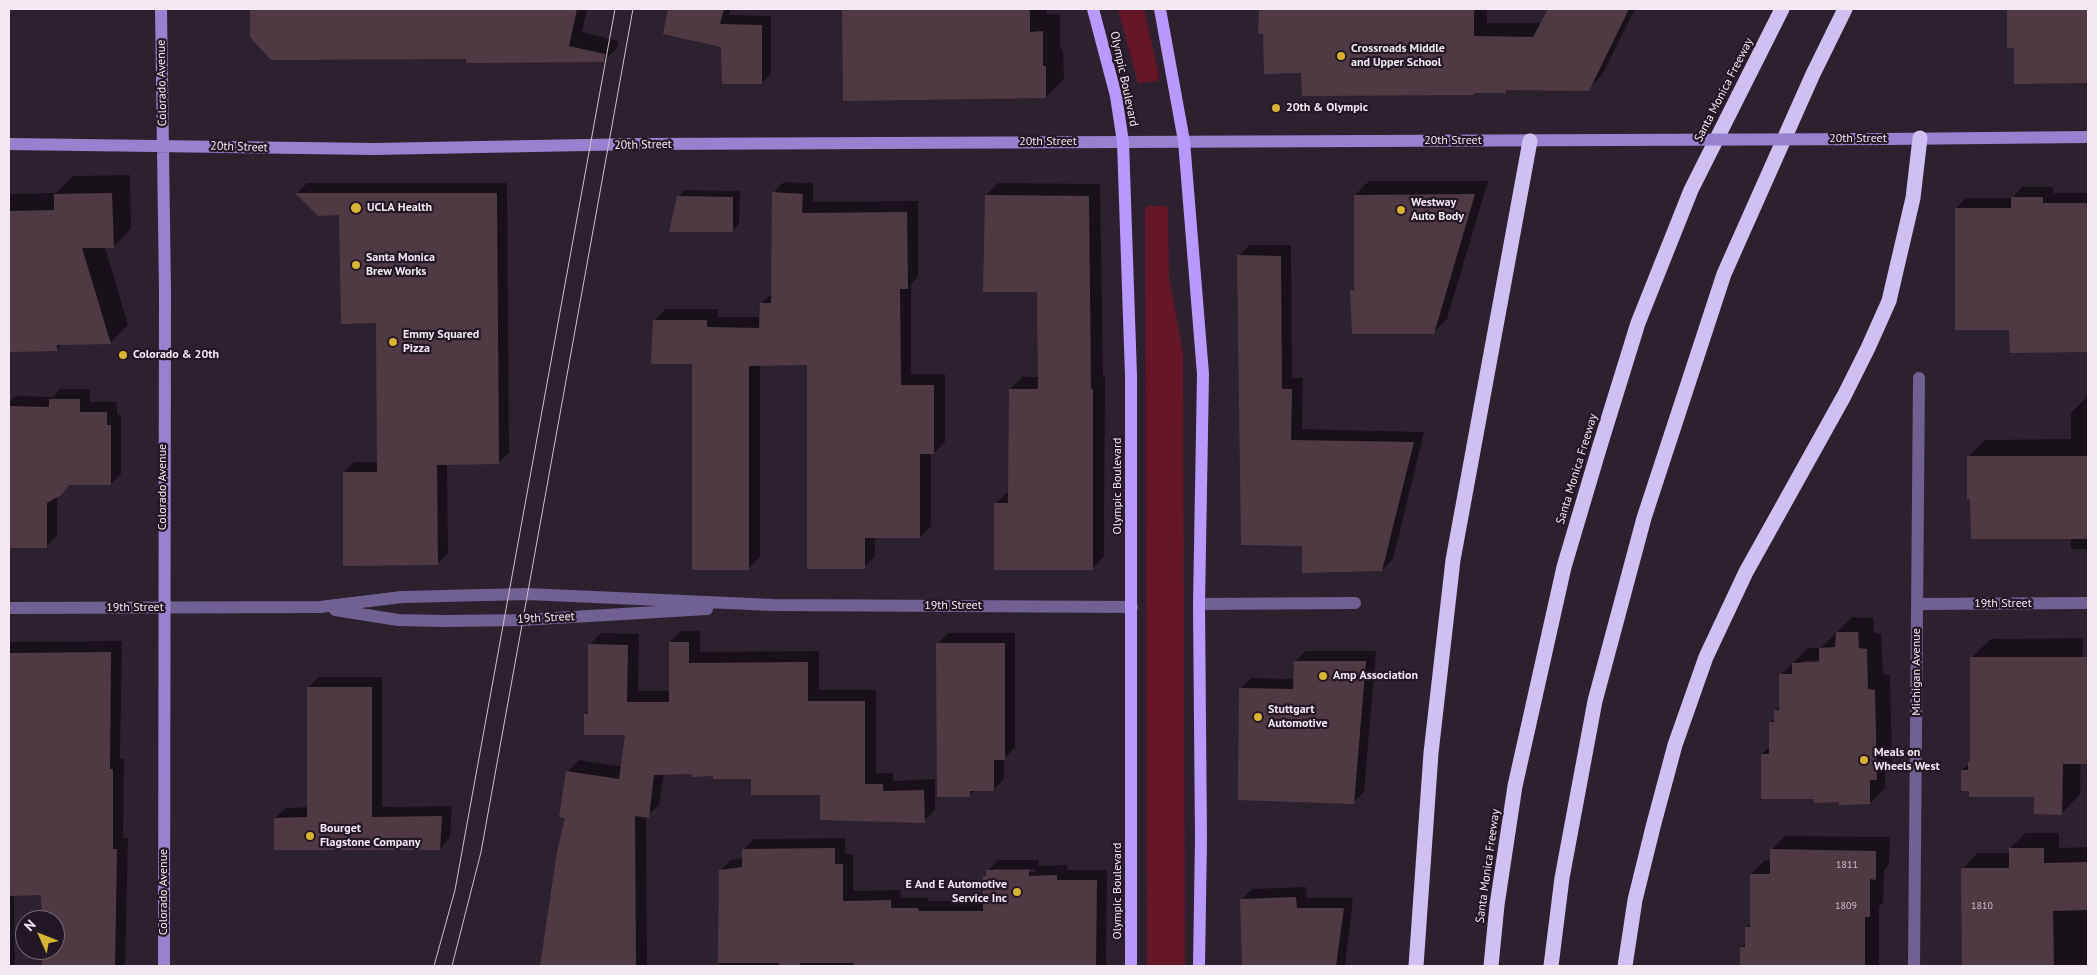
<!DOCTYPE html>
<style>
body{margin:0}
#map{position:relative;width:2097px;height:975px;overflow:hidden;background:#2e212f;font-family:"PT Sans",sans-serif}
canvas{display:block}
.frame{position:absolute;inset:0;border:10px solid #f2e9f3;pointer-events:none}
.north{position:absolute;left:15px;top:910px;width:50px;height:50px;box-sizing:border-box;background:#241725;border:1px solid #766b77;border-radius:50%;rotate:314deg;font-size:14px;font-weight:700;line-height:20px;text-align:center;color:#f2e9f3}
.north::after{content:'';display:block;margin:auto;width:18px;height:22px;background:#d9b334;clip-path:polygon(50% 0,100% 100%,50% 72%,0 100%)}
</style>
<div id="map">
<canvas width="2097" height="975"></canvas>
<div class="frame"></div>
<div class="north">N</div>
</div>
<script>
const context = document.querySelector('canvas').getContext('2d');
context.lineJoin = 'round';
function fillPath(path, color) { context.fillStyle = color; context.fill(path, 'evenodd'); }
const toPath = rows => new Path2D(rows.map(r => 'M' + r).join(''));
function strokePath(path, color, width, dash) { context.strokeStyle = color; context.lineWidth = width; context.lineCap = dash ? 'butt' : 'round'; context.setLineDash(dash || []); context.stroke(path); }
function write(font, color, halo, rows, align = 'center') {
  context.font = font + ' "PT Sans",sans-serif'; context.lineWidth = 4.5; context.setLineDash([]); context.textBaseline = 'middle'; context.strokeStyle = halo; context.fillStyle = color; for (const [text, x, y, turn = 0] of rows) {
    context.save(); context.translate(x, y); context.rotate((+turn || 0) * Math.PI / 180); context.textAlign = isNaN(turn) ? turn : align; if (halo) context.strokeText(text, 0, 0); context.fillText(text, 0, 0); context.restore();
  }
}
fillPath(toPath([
 [1118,9,1144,9,1159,76,1158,81,1138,83],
 [1147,206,1166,206,1168,211,1169,277,1183,353,1185,966,1147,966,1145,210]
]), '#651727');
fillPath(toPath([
 [251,9,587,9,582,32,618,41,618,47,604,61,468,58,251,37],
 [669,9,730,9,729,15,771,16,771,74,762,83,722,46,664,33],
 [843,9,1047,9,1047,14,1060,14,1060,49,1063,49,1064,79,1046,97,844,99],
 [1259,9,1487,9,1487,23,1542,23,1550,9,1635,9,1602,75,1588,89,1509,88,1505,92,1475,92,1474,94,1303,72,1265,32,1260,32],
 [2010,9,2088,9,2088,83,2015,83,2015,47],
 [130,175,131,229,113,247,105,247,128,325,110,343,62,344,56,350,9,351,9,194,56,193,73,176],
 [1369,181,1488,181,1447,319,1433,333,1352,290,1355,287,1355,195],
 [784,182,813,183,813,202,918,201,918,276,911,284,911,374,945,374,945,442,934,453,931,453,931,526,920,537,875,537,875,556,864,567,808,364,760,364,760,557,749,568,693,363,654,320,666,309,718,309,718,317,761,317,762,303,773,292,773,193],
 [307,183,507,183,509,453,498,463,447,464,448,554,437,564,344,472,354,462,379,462,378,322,340,214,297,193],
 [998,183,1100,184,1103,377,1105,377,1104,556,1092,569,995,504,1009,491,1010,389,1022,377,1039,377,1038,291,986,195],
 [2022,187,2053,187,2053,193,2088,193,2088,351,2011,352,2011,329,1956,208,1966,198,2012,198],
 [685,190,740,191,739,224,732,231,678,197],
 [1250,245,1291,245,1292,378,1303,378,1302,429,1424,432,1393,559,1382,570,1303,545,1239,256],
 [60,389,90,389,90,402,117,402,117,415,121,415,121,474,111,484,71,484,57,496,57,536,46,546,9,546,9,402,15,396,53,397],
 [2088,396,2088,549,2071,549,2071,538,1968,457,1985,440,2071,439,2071,413],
 [1852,617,1873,618,1874,633,1881,634,1883,674,1890,675,1892,763,1885,771,1885,788,1870,803,1815,798,1762,754,1770,746,1770,722,1775,717,1775,710,1781,705,1781,675,1808,648,1821,648],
 [1826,660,1826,663,1800,664,1803,661],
 [681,631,700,631,700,652,819,651,819,690,876,690,876,773,893,773,893,781,935,779,935,810,924,821,752,778,694,773,664,773,659,805,646,816,647,966,542,966,558,852,566,817,561,816,568,771,579,760,622,767,626,734,585,714,589,711,589,645,601,633,639,634,638,691,671,691,670,642],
 [948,633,1015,633,1015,748,1004,758,1004,779,993,790,976,789,970,795,937,644],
 [2083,638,2080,794,2061,814,2035,795,1970,790,1962,770,1972,761,1971,658,1991,639],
 [122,641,120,759,124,759,123,838,128,838,125,966,43,966,43,950,55,950,55,920,43,920,43,894,14,894,15,966,9,966,9,642],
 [1306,651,1376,651,1364,792,1353,802,1240,689,1251,678,1295,679,1295,661],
 [319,677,382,677,382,807,452,806,450,838,440,849,275,818,286,808,308,807,308,687],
 [2026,833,2059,833,2059,848,2088,847,2088,966,1963,966,1962,869,1978,853,2010,853,2010,848],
 [1785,836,1890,837,1889,864,1884,870,1883,902,1879,907,1879,966,1741,966,1741,948,1747,942,1747,927,1751,923,1751,874,1765,860,1771,860,1771,850],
 [845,838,845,854,853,854,853,891,901,890,901,898,928,898,929,901,984,901,984,876,998,860,1039,860,1039,866,1067,865,1067,870,1107,870,1106,966,719,966,720,871,731,860,744,858,744,849,754,839],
 [993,869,1035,869,1035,872,993,872],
 [1306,887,1307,898,1353,898,1345,966,1243,966,1242,899,1252,889]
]), '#0007');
fillPath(toPath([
 [250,9,577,9,569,46,605,54,604,62,466,63,466,59,271,60,250,37],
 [668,9,724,9,720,24,762,25,762,84,722,84,721,47,663,34],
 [842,9,1030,9,1030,32,1043,31,1043,66,1046,66,1046,98,843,101],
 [1259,9,1474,9,1474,36,1533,37,1548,9,1629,9,1589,91,1506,90,1506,93,1474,93,1474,95,1302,96,1301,73,1264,74,1263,34,1258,34],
 [2088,9,2088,83,2014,84,2014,48,2007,48,2007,10],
 [772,192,803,194,802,213,907,212,908,289,900,289,901,385,934,385,934,454,920,454,920,538,865,538,865,569,807,569,807,365,749,366,749,570,692,570,692,364,651,364,653,320,707,320,707,327,759,328,760,303,771,303],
 [112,193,114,248,82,248,111,344,57,345,57,351,9,352,9,211,54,210,54,194],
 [295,193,497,193,499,464,437,465,438,565,343,566,343,472,377,472,376,323,341,324,339,215,318,216],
 [1475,194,1434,334,1352,334,1350,290,1354,290,1354,195],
 [985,195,1089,196,1091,389,1093,389,1093,570,994,570,994,503,1008,503,1009,389,1038,389,1037,292,983,292],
 [677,196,733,197,733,232,669,232],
 [2011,197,2043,197,2043,203,2088,203,2088,352,2010,353,2009,330,1955,330,1955,208,2011,208],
 [1237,255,1281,256,1282,389,1292,389,1291,440,1414,442,1382,571,1302,573,1302,546,1241,545],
 [49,399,80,399,80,412,107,412,107,425,111,425,111,485,69,485,61,495,47,503,47,548,9,548,9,406,49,407],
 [1967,456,2088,456,2088,539,1971,539,1970,499,1967,499],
 [1836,632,1858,632,1859,648,1867,649,1868,689,1875,690,1877,780,1870,780,1870,804,1839,805,1839,802,1814,803,1814,799,1761,799,1761,754,1769,754,1769,722,1774,722,1774,710,1779,710,1779,674,1792,674,1792,663,1819,662,1819,648,1835,647],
 [669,642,689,642,689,663,808,662,808,701,865,701,865,784,883,784,883,791,924,790,925,823,820,820,820,795,751,795,751,779,713,779,713,776,692,777,692,774,654,775,649,818,635,816,636,966,540,966,557,852,565,818,559,817,566,771,619,779,625,735,584,735,584,714,588,714,588,644,628,645,627,702,669,702],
 [936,643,1005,643,1005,760,994,760,994,791,970,791,970,797,937,797],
 [111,652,110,769,113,769,113,849,117,849,115,966,42,966,42,950,55,950,55,920,42,920,41,895,9,896,9,653],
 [1970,657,2088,657,2088,764,2063,764,2062,815,2034,814,2034,797,1969,797,1969,791,1961,791,1961,770,1968,770,1968,762,1970,762],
 [1294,661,1366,661,1354,804,1238,800,1239,688,1293,689],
 [307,687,372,687,372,817,442,816,440,850,274,850,274,818,307,817],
 [835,848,835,864,843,864,843,901,891,900,891,908,918,908,919,911,983,911,983,876,986,876,986,870,1029,870,1029,876,1057,875,1057,880,1097,880,1096,966,854,966,854,963,800,963,800,966,779,966,779,963,718,963,719,870,742,867,742,849],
 [2009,848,2044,848,2044,863,2088,862,2088,910,2053,911,2054,966,1962,966,1961,868,2009,868],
 [1770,849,1876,851,1876,880,1870,879,1870,917,1865,917,1865,966,1740,966,1740,947,1745,947,1745,927,1750,927,1750,874,1770,874],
 [1296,897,1297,908,1344,908,1336,966,1242,966,1240,899]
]), '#4f3a44');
strokePath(toPath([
 [1199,604,1355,603],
 [1917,604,2088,603],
 [9,608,320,607,402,597,527,594,773,605,1132,607],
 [335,610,398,620,446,621,522,620,707,609],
 [1914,966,1919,378]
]), '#6f6191', 12);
strokePath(toPath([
 [161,9,165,292,164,966],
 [1886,139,2088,137],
 [9,144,374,149,640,144,1610,140]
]), '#9881cf', 12);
strokePath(toPath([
 [1093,9,1116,96,1123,142,1131,376,1131,966],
 [1160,9,1184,141,1203,374,1199,604,1201,839,1199,966]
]), '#b899ff', 12);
strokePath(toPath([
 [1416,966,1431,753,1453,560,1530,141],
 [1491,966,1497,905,1515,786,1564,567,1599,449,1638,323,1691,190,1782,9],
 [1551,966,1562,878,1595,701,1644,518,1724,274,1813,74,1845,9],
 [1625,966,1635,900,1653,827,1675,745,1706,657,1746,572,1844,396,1868,348,1889,301,1913,198,1920,138]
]), '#cec1f2', 15);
strokePath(toPath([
 [434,966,455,890,615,9],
 [452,966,481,852,633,9]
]), '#ccc2cd', 1);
strokePath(toPath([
 [1610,140,1886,139]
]), '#9881cf', 12);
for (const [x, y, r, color] of [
 [1341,56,5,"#d9b334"],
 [1276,108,5,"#d9b334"],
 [356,208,6,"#d9b334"],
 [1401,210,5,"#d9b334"],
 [356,265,5,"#d9b334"],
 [393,342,5,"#d9b334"],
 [123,355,5,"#d9b334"],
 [1323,676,5,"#d9b334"],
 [1258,717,5,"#d9b334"],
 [1864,760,5,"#d9b334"],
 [310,836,5,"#d9b334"],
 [1017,892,5,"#d9b334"]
]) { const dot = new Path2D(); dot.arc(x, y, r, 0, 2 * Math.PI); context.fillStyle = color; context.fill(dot); strokePath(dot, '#241725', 2); }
write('10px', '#c9bdc7', null, [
 ["1811",1847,865],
 ["1809",1846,906],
 ["1810",1982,906]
]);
write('bold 12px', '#f2e9f3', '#241725', [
 ["Crossroads Middle",1351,49],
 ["and Upper School",1351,63],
 ["20th & Olympic",1286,108],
 ["Westway",1411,203],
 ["Auto Body",1411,217],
 ["UCLA Health",367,208],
 ["Santa Monica",366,258],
 ["Brew Works",366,272],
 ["Emmy Squared",403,335],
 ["Pizza",403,349],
 ["Colorado & 20th",133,355],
 ["Amp Association",1333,676],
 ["Stuttgart",1268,710],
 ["Automotive",1268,724],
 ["Meals on",1874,753],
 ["Wheels West",1874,767],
 ["Bourget",320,829],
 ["Flagstone Company",320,843],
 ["E And E Automotive",1007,885,"right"],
 ["Service Inc",1007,899,"right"]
], 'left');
write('12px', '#f2e9f3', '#241725', [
 ["Olympic Boulevard",1124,79,78],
 ["Colorado Avenue",162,83,-91],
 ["Santa Monica Freeway",1724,90,-63],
 ["20th Street",1858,139],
 ["20th Street",1453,141],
 ["20th Street",1048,142],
 ["20th Street",643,145,-1],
 ["20th Street",239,147,2],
 ["Santa Monica Freeway",1577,469,-73],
 ["Olympic Boulevard",1118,486,-90],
 ["Colorado Avenue",163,487,-90],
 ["19th Street",2003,604],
 ["19th Street",953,606],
 ["19th Street",135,608],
 ["19th Street",546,618,-3],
 ["Michigan Avenue",1917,672,-90],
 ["Santa Monica Freeway",1488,866,-82],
 ["Olympic Boulevard",1118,891,-90],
 ["Colorado Avenue",164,892,-90]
]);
</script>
